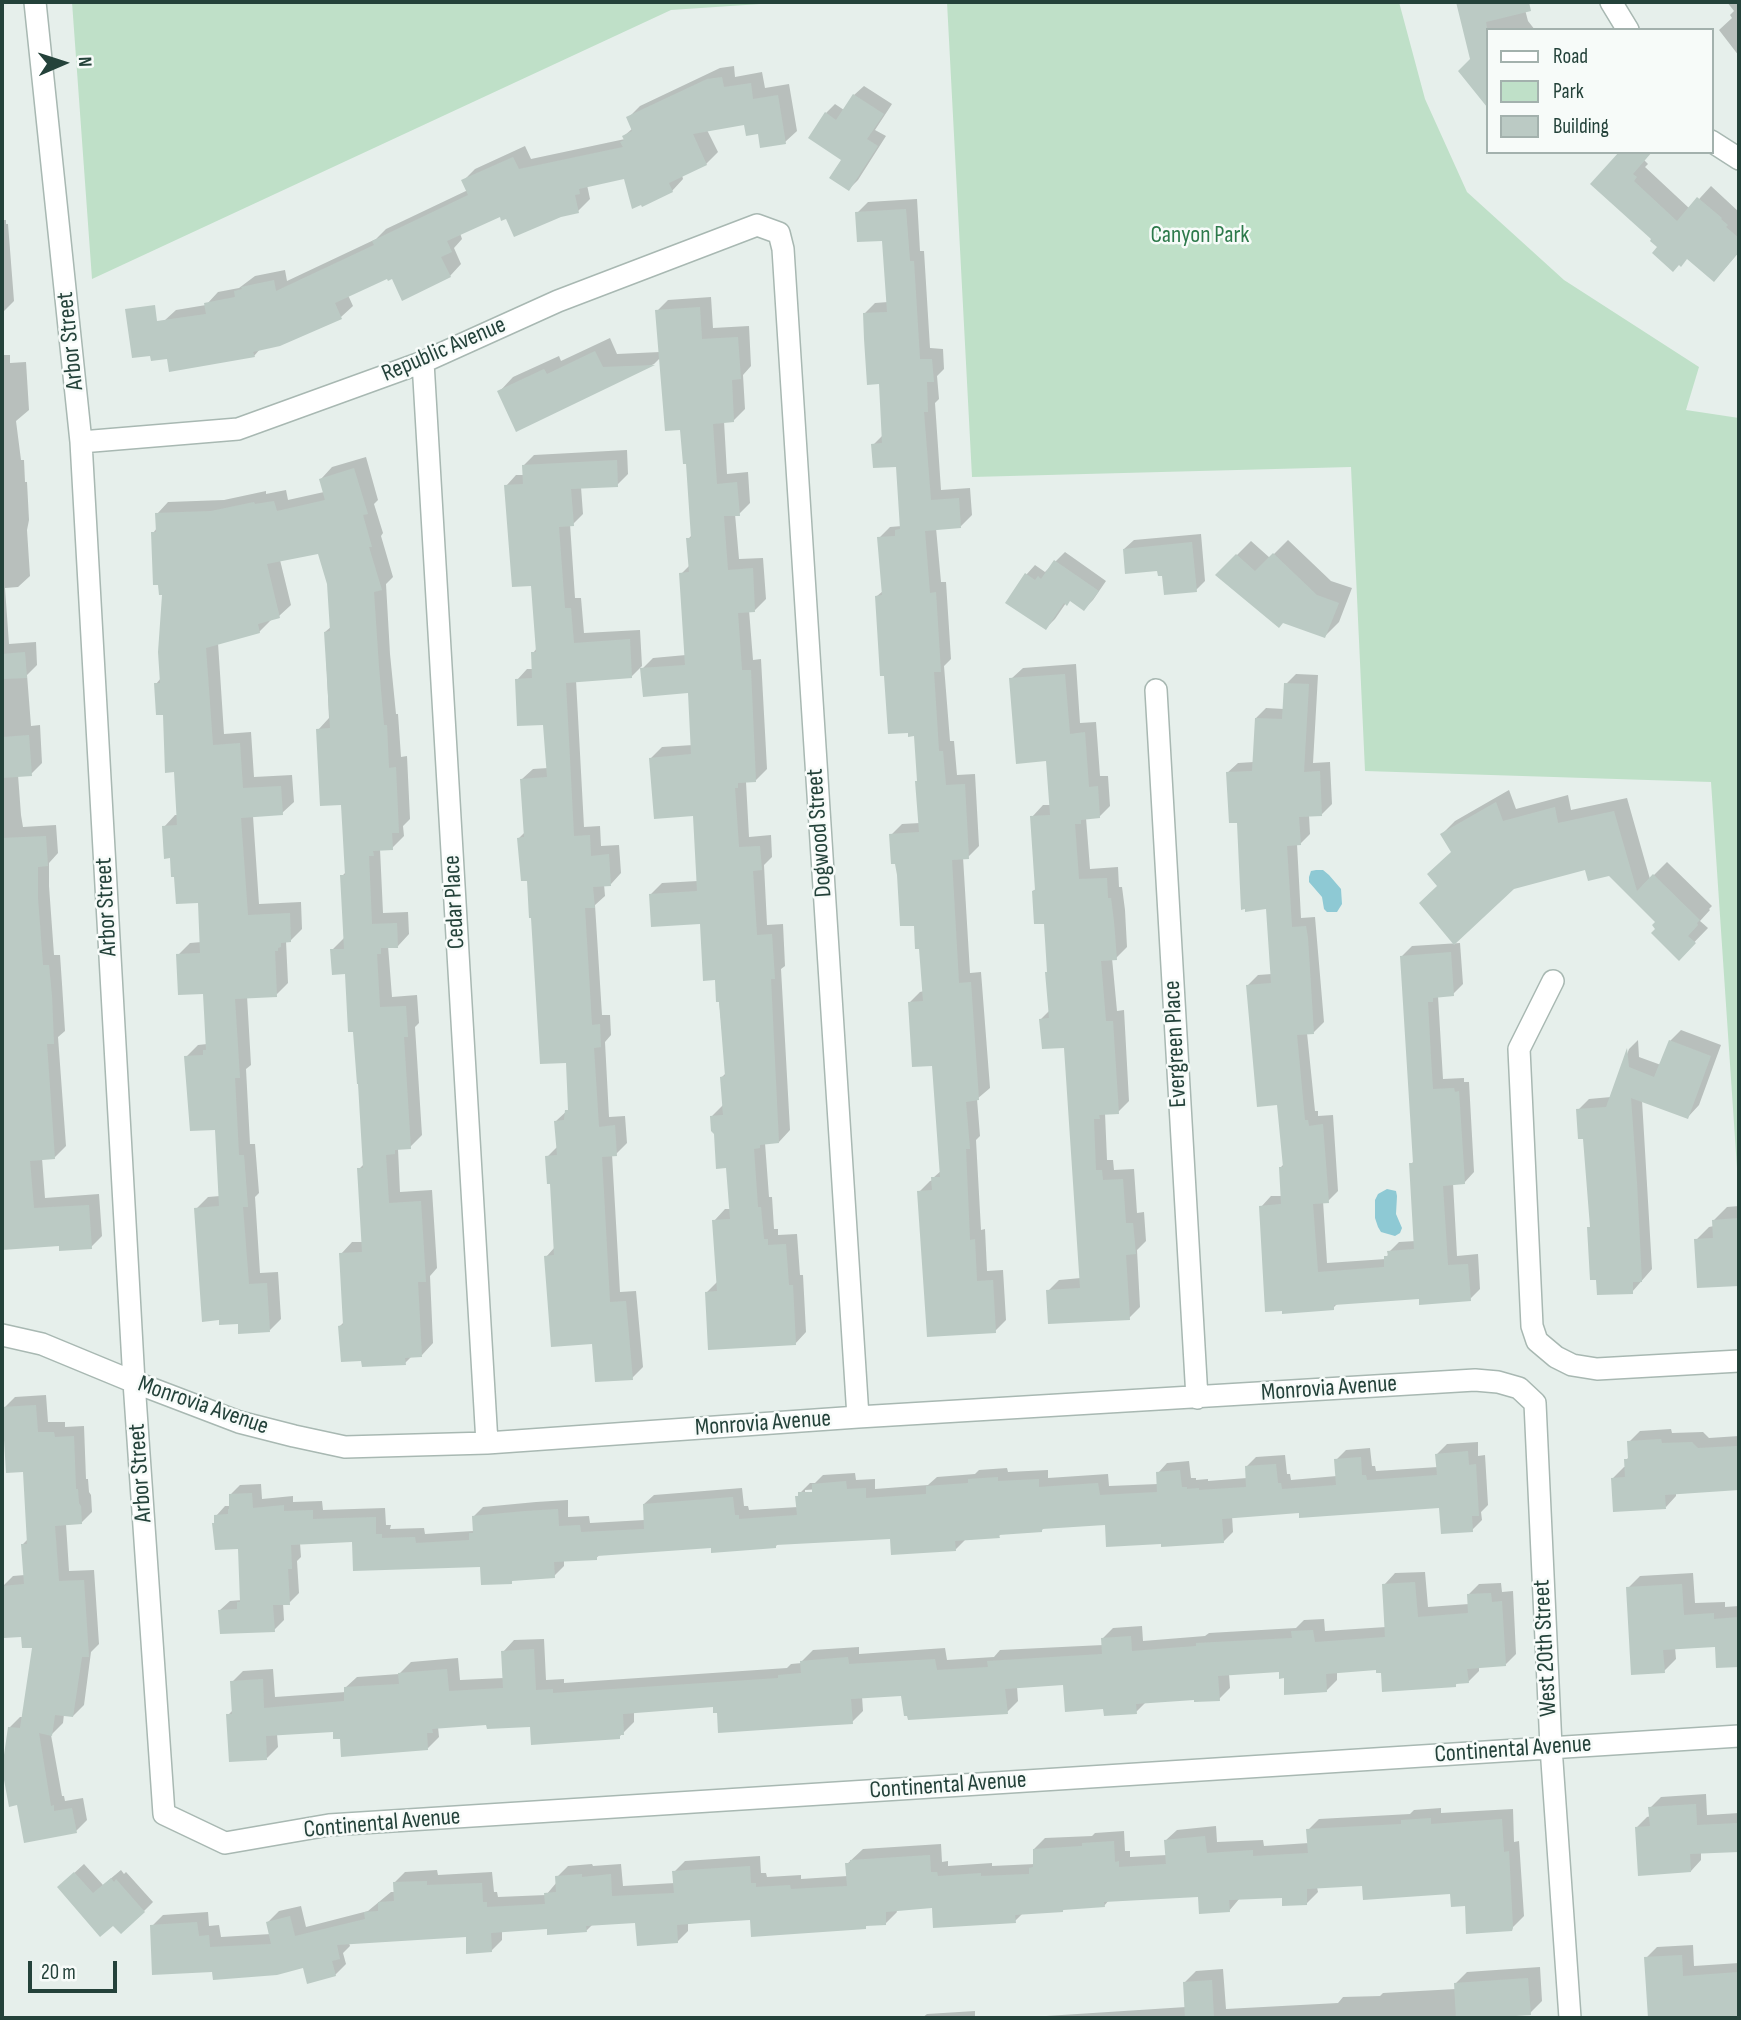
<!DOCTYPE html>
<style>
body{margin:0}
#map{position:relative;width:1741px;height:2020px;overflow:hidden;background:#e6efeb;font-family:"Sofia Sans Condensed",sans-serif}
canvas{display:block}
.frame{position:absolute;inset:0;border:4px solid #24423a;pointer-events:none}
.legend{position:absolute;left:1486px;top:28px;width:228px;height:126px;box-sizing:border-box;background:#f7fbf9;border:2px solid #a3b1ad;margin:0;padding:9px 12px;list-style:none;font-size:21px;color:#24423a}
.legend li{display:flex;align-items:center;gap:14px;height:35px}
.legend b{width:35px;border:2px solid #a3b1ad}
.north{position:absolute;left:28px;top:28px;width:70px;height:70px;-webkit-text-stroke:5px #f7fbf9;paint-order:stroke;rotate:87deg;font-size:19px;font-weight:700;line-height:28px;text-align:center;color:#24423a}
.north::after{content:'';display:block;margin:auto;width:24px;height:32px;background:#24423a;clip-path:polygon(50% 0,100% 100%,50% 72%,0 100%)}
.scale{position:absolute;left:28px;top:1961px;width:89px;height:32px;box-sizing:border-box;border:4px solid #24423a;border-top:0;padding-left:9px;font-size:21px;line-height:24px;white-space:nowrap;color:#24423a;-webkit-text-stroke:5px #f7fbf9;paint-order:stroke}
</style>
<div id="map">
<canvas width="1741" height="2020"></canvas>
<div class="frame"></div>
<ul class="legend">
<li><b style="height:9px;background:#fff"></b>Road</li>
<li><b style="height:19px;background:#bfe0c8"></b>Park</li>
<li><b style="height:19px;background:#bbcac4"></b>Building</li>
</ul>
<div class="north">N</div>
<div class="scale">20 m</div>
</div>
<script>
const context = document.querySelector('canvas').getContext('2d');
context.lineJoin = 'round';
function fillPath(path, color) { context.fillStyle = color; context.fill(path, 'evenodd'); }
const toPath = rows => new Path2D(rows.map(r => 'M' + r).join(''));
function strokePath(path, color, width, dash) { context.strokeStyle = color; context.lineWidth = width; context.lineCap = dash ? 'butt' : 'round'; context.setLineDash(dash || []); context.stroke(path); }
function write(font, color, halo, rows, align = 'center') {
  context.font = font + ' "Sofia Sans Condensed",sans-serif'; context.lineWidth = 5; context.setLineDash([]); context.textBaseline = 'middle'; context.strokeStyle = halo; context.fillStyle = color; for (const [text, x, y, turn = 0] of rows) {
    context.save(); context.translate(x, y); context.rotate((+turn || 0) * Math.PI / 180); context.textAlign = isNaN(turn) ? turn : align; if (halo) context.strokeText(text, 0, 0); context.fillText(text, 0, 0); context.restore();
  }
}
fillPath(toPath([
 [72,2,790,2,671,10,92,279],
 [947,2,1399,2,1425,99,1467,192,1564,280,1699,367,1686,410,1739,418,1739,1167,1737,1168,1711,782,1365,771,1351,467,972,477]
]), '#bfe0c8');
fillPath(toPath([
 [1316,870,1323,870,1329,875,1341,889,1342,904,1337,912,1327,912,1324,909,1322,897,1309,882,1309,877,1311,871],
 [1387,1189,1396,1191,1397,1196,1396,1214,1402,1228,1400,1233,1395,1236,1381,1232,1378,1227,1375,1218,1375,1200,1378,1194]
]), '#8ec9d4');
fillPath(toPath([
 [1458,2,1523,2,1528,21,1535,30,1487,30,1487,88,1480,94],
 [1727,2,1739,2,1739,56,1719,30,1732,18,1730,15,1734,11],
 [734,66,735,77,762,72,765,88,789,84,797,131,785,142,759,132,746,123,707,130,718,152,706,164,682,175,683,179,672,191,625,177,587,185,590,199,578,211,507,217,501,215,460,233,462,239,454,248,461,264,450,276,388,277,348,295,353,306,341,317,261,348,254,356,164,321,176,310,206,305,218,292,239,288,255,276,285,270,287,281,376,239,386,229,468,190,464,180,475,169,525,146,531,159,625,139,624,136,633,128,628,118,640,106,720,68],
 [864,86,892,104,875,130,886,136,858,180,849,189,843,160,826,113,835,104,844,110,854,95],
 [1644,160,1648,164,1645,167,1690,209,1711,186,1739,212,1737,214,1739,216,1739,252,1726,267,1688,258,1659,247,1653,239,1593,184],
 [917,199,920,251,924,251,930,348,943,349,944,369,937,376,939,399,935,403,941,490,970,488,972,515,961,526,936,528,941,582,946,582,951,659,944,666,950,741,954,741,957,775,975,774,979,846,968,857,963,857,970,973,981,972,990,1088,977,1099,980,1136,976,1140,981,1230,985,1229,987,1271,1003,1270,1006,1320,995,1331,919,1192,930,1181,933,1180,933,1178,942,1170,933,1064,909,1003,920,992,924,991,920,947,915,924,898,875,891,835,902,824,920,823,915,735,886,674,877,596,883,591,879,538,890,527,902,526,898,465,873,445,883,435,880,382,864,314,875,303,888,302,884,239,857,213,868,202],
 [2,220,6,220,6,224,8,224,14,301,2,313],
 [711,297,713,328,749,326,751,366,743,375,745,409,733,421,724,421,727,474,748,472,750,503,739,514,735,514,739,559,763,558,766,599,755,610,749,610,753,660,761,659,767,769,756,780,746,782,749,837,771,835,772,857,764,865,767,925,783,924,785,966,781,969,790,1130,779,1142,765,1143,769,1197,772,1197,774,1229,778,1229,778,1235,797,1234,800,1275,803,1275,806,1332,795,1344,706,1293,718,1281,714,1221,725,1209,731,1209,727,1166,712,1116,723,1105,722,1077,726,1073,717,979,702,922,651,894,662,883,698,881,695,814,651,758,662,747,693,745,690,692,642,669,653,658,686,655,681,574,690,565,688,539,693,534,688,462,682,428,661,357,654,364,517,429,499,392,513,377,559,356,561,361,610,338,617,354,660,352,657,311,668,300],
 [2,355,10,355,10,363,26,362,29,410,16,421,21,460,24,460,25,482,27,482,29,520,27,530,30,576,18,587,5,588,9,644,36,642,37,665,27,675,31,726,40,725,42,763,31,774,18,775,21,815,23,827,56,825,58,853,49,863,49,886,54,955,60,955,62,984,65,1031,58,1037,66,1146,54,1158,42,1158,45,1198,99,1194,102,1236,91,1247,60,1244,2,1248,2,1201,4,1200,2,1162],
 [627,450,628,474,617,485,581,487,583,514,573,524,570,524,575,598,581,598,584,633,640,630,642,666,631,677,576,680,584,827,600,826,601,846,619,845,621,873,611,884,604,884,605,896,595,905,602,1015,610,1015,611,1035,605,1042,609,1117,625,1116,627,1143,616,1154,612,1154,620,1292,636,1291,643,1367,632,1378,594,1342,546,1257,555,1247,552,1182,547,1157,558,1146,556,1121,570,1108,568,1061,519,838,525,832,522,779,533,769,548,768,545,723,517,680,527,669,534,669,533,653,537,648,533,584,506,486,516,475,524,475,523,466,534,455],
 [366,457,378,500,374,504,383,533,381,536,393,577,386,584,390,654,396,714,398,714,401,757,407,756,410,819,403,826,404,836,392,848,380,849,383,913,408,912,409,934,398,946,388,946,392,997,417,995,419,1023,415,1027,422,1135,410,1147,398,1149,400,1192,432,1190,437,1268,430,1276,433,1343,422,1355,412,1356,405,1363,363,1359,340,1326,344,1322,341,1254,352,1242,363,1242,359,1169,364,1164,355,1030,346,972,332,950,344,938,342,876,347,871,343,803,318,730,329,718,325,632,332,626,328,583,319,552,280,560,291,605,279,616,271,620,259,632,218,643,224,734,251,732,254,777,292,775,294,802,282,813,253,816,259,904,301,902,302,929,290,941,286,941,288,983,276,995,247,996,251,1065,246,1069,250,1144,255,1144,259,1193,255,1197,260,1273,278,1272,281,1319,270,1330,239,1322,196,1209,208,1197,220,1196,216,1128,186,1057,198,1045,207,1044,205,992,178,955,190,943,202,942,199,901,172,857,164,827,175,815,178,815,176,770,165,713,156,684,161,678,163,593,153,533,157,528,157,514,168,502,224,500,266,491,266,494,286,490,288,500,324,492,321,479,332,467],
 [1201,534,1205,581,1196,590,1163,574,1159,569,1124,549,1134,540],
 [1288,540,1331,581,1352,588,1339,622,1325,636,1217,575,1251,541,1270,558],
 [1065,552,1106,581,1093,600,1084,609,1071,599,1066,603,1055,619,1046,628,1026,575,1035,565,1045,572],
 [1076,664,1080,723,1096,722,1100,776,1108,776,1110,806,1099,817,1086,818,1090,869,1118,867,1119,887,1122,887,1125,910,1127,947,1116,958,1112,958,1117,1011,1124,1010,1129,1101,1118,1112,1105,1113,1107,1160,1113,1160,1114,1170,1134,1169,1137,1213,1144,1212,1146,1241,1137,1250,1140,1307,1129,1318,1048,1291,1059,1280,1081,1278,1066,1046,1041,1019,1050,1010,1045,922,1033,891,1037,888,1032,817,1043,805,1051,805,1048,760,1011,679,1023,668],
 [1296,674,1318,675,1313,763,1330,762,1332,804,1322,814,1309,815,1310,834,1300,844,1297,844,1301,918,1315,917,1324,1022,1314,1032,1307,1033,1315,1111,1318,1111,1318,1116,1333,1115,1338,1191,1328,1201,1323,1201,1327,1263,1386,1259,1389,1252,1399,1242,1416,1241,1411,1164,1414,1161,1402,956,1412,946,1460,943,1463,984,1453,994,1438,996,1443,1079,1464,1078,1464,1082,1469,1082,1474,1172,1464,1183,1453,1183,1457,1256,1478,1254,1480,1289,1470,1299,1420,1297,1338,1303,1333,1308,1261,1207,1271,1196,1282,1196,1280,1168,1284,1164,1278,1103,1248,985,1258,975,1272,974,1268,907,1239,821,1227,773,1238,763,1254,762,1256,718,1266,708,1284,709,1286,684],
 [1509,790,1516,809,1568,795,1571,810,1627,798,1650,879,1667,862,1712,906,1709,909,1710,910,1700,921,1708,928,1679,958,1658,929,1657,922,1610,874,1586,868,1439,886,1453,851,1442,834,1455,821],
 [1681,1030,1721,1045,1699,1105,1688,1117,1642,1100,1652,1269,1632,1292,1591,1226,1585,1137,1578,1110,1589,1099,1611,1097,1629,1049,1638,1040,1639,1057,1661,1065,1670,1041],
 [1739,1206,1739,1284,1699,1286,1696,1240,1709,1227,1714,1226,1714,1220,1727,1207],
 [46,1395,48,1422,65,1422,65,1427,84,1426,86,1479,88,1479,89,1492,91,1495,92,1512,81,1523,66,1524,69,1571,94,1570,99,1644,91,1652,84,1705,73,1716,64,1714,63,1723,51,1735,62,1796,64,1796,65,1801,83,1798,87,1820,76,1831,25,1841,9,1728,20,1717,24,1717,34,1646,23,1636,3,1586,13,1576,25,1575,22,1545,28,1539,24,1470,4,1408,15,1397],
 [1671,1429,1672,1433,1703,1432,1709,1438,1739,1436,1739,1488,1676,1492,1676,1496,1666,1507,1613,1478,1624,1467,1626,1467,1626,1460,1630,1456,1629,1442,1640,1431],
 [1478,1442,1478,1456,1485,1455,1488,1505,1481,1512,1482,1520,1472,1530,1440,1506,1300,1511,1232,1516,1233,1532,1223,1542,1162,1542,1106,1523,1045,1527,1041,1531,1002,1533,999,1536,965,1540,955,1550,892,1537,779,1543,775,1547,713,1546,601,1554,596,1558,564,1560,564,1566,554,1576,514,1579,511,1582,482,1565,353,1540,300,1543,301,1557,297,1561,299,1593,289,1603,283,1603,284,1620,274,1630,220,1610,230,1601,242,1600,239,1547,216,1521,216,1516,225,1506,231,1506,230,1495,240,1485,261,1484,262,1499,293,1496,293,1502,322,1501,323,1510,385,1508,386,1525,391,1525,390,1529,424,1528,425,1534,473,1531,474,1516,483,1507,536,1502,568,1500,568,1517,589,1516,590,1523,645,1520,644,1504,654,1495,742,1488,744,1506,748,1506,749,1510,798,1507,800,1493,810,1483,815,1483,823,1475,855,1473,856,1480,875,1479,875,1489,928,1485,937,1477,975,1474,979,1470,1007,1468,1008,1472,1048,1470,1048,1478,1108,1474,1109,1486,1158,1484,1158,1473,1167,1463,1189,1461,1191,1478,1196,1478,1196,1480,1208,1479,1208,1481,1247,1478,1246,1467,1256,1457,1285,1455,1287,1474,1290,1474,1291,1480,1337,1476,1336,1460,1346,1450,1370,1448,1372,1466,1375,1466,1376,1471,1438,1467,1437,1454,1447,1444],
 [821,1489,821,1493,805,1494,805,1490],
 [1425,1572,1428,1607,1469,1604,1468,1595,1479,1584,1501,1583,1502,1592,1513,1591,1516,1654,1505,1665,1479,1666,1479,1671,1468,1682,1458,1683,1455,1685,1378,1668,1337,1671,1337,1680,1326,1691,1285,1677,1280,1670,1229,1674,1230,1688,1219,1699,1195,1698,1146,1702,1136,1712,1105,1707,1065,1684,1017,1687,1018,1701,1007,1712,903,1694,862,1696,863,1711,852,1722,719,1711,714,1705,634,1711,634,1722,619,1737,532,1725,488,1723,438,1727,439,1737,428,1748,342,1737,334,1730,277,1734,278,1747,267,1758,228,1715,233,1710,232,1682,243,1671,273,1669,275,1697,346,1692,345,1688,357,1677,399,1674,411,1662,458,1658,460,1680,504,1678,503,1652,514,1640,544,1639,546,1680,564,1679,564,1683,787,1668,791,1664,802,1663,802,1661,813,1650,859,1647,859,1654,945,1648,947,1660,994,1657,1000,1650,1103,1645,1102,1639,1113,1628,1142,1626,1143,1641,1205,1636,1209,1633,1296,1628,1304,1620,1324,1619,1325,1631,1386,1627,1384,1585,1395,1573],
 [1693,1573,1695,1603,1725,1602,1725,1607,1739,1606,1739,1665,1718,1666,1717,1645,1675,1647,1676,1659,1664,1671,1628,1588,1640,1576],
 [1706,1794,1707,1815,1739,1813,1739,1851,1701,1852,1701,1860,1691,1871,1637,1827,1647,1817,1651,1816,1650,1808,1661,1797],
 [1441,1808,1441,1813,1513,1809,1514,1842,1519,1841,1524,1916,1511,1929,1467,1905,1452,1892,1364,1885,1317,1887,1318,1892,1307,1903,1283,1896,1240,1898,1229,1911,1200,1896,1109,1900,1104,1906,1065,1909,1062,1911,1024,1912,1015,1921,934,1907,896,1909,897,1912,886,1923,869,1924,865,1927,752,1918,688,1922,688,1931,677,1942,637,1921,593,1924,586,1931,548,1927,502,1930,502,1940,491,1951,467,1935,349,1943,350,1946,343,1953,346,1964,335,1975,304,1966,214,1970,152,1926,163,1915,208,1912,209,1926,219,1925,221,1937,271,1934,268,1922,279,1911,301,1906,306,1927,368,1911,391,1892,395,1892,394,1883,405,1872,437,1870,438,1875,492,1872,494,1892,497,1892,498,1897,546,1895,557,1882,557,1877,568,1866,592,1864,593,1866,621,1864,623,1886,675,1883,674,1872,685,1861,760,1856,761,1873,766,1873,767,1877,801,1875,801,1879,848,1876,847,1864,863,1849,941,1844,942,1862,948,1861,948,1866,992,1863,992,1866,1035,1864,1034,1849,1045,1838,1092,1836,1095,1833,1124,1831,1125,1851,1130,1851,1130,1857,1167,1855,1166,1840,1177,1830,1216,1826,1217,1842,1263,1840,1264,1846,1309,1843,1308,1830,1319,1819,1410,1814,1414,1810],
 [84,1864,103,1885,121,1870,124,1874,126,1872,153,1902,144,1911,59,1887],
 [1693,1945,1694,1966,1739,1963,1739,2018,1649,2018,1646,1958,1657,1947],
 [1540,1967,1542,2001,1530,2013,1513,2014,1512,2018,1015,2018,1186,2007,1184,1983,1196,1971,1223,1969,1226,2009,1338,2003,1343,1997,1380,1996,1383,1993,1456,1989,1455,1984,1467,1972],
 [975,2011,975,2018,922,2018,927,2014]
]), '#0003');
fillPath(toPath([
 [1456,2,1529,2,1531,11,1486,22,1487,28,1487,107,1458,71,1470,59],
 [722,77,724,87,751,83,753,99,778,95,786,144,760,148,758,134,746,136,744,125,693,134,707,165,669,183,673,192,642,207,641,205,632,209,624,179,579,189,580,194,575,195,579,213,561,217,514,237,506,219,501,221,500,217,447,241,452,252,441,257,451,277,402,301,392,279,388,281,387,279,335,303,342,319,280,346,253,352,255,357,169,372,167,359,151,361,150,356,132,358,125,309,155,305,157,321,206,314,204,303,235,297,234,291,242,289,241,287,274,280,276,291,374,245,372,241,468,195,461,180,513,157,519,169,623,147,620,142,624,140,622,136,632,131,626,117,707,79],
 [853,94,884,114,867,139,878,146,849,191,829,178,841,160,808,138,825,112,836,120],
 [1619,152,1652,152,1633,174,1637,177,1634,181,1677,221,1697,197,1722,218,1721,219,1728,225,1726,227,1739,238,1739,252,1714,282,1687,259,1681,267,1679,265,1673,272,1652,253,1657,247,1650,241,1651,239,1590,184],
 [906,209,910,261,914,261,920,359,932,359,934,382,927,382,928,412,924,412,931,500,959,498,961,528,925,531,930,593,936,592,941,672,934,672,939,751,943,751,946,785,965,784,969,859,952,860,959,983,971,982,979,1100,966,1102,970,1149,966,1149,970,1240,975,1239,977,1281,993,1280,996,1333,927,1337,917,1191,932,1190,931,1177,940,1177,932,1066,912,1067,908,1002,923,1001,919,949,915,949,914,926,900,926,897,875,895,864,891,864,889,834,919,832,915,781,917,781,914,736,908,737,908,733,888,734,884,676,880,676,875,596,882,595,877,537,895,536,895,530,900,529,896,467,873,468,871,444,882,443,879,384,867,385,864,339,863,313,887,312,882,241,857,242,855,212],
 [700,307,702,339,738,337,741,379,732,380,734,422,713,424,717,484,737,482,740,516,724,516,728,570,753,568,755,612,738,613,742,670,751,670,756,782,738,783,738,788,735,788,739,847,760,846,762,870,753,871,757,935,772,934,775,979,771,979,779,1143,760,1145,760,1148,754,1149,758,1207,761,1207,764,1239,768,1239,768,1245,786,1244,789,1285,793,1285,796,1345,708,1350,705,1292,717,1291,712,1220,730,1219,726,1168,716,1169,714,1134,711,1131,710,1116,723,1115,720,1077,725,1076,719,1002,716,1002,715,980,703,981,700,924,651,927,649,894,697,891,693,816,654,819,649,758,691,754,688,693,643,697,640,668,685,665,679,573,689,572,686,538,691,538,686,464,683,464,680,430,665,431,655,310],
 [595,351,603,367,655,365,516,432,497,391,544,369,547,374],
 [617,460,618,487,571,489,574,526,559,527,565,608,571,608,574,643,630,639,632,678,566,683,574,836,590,835,591,856,609,854,611,886,593,887,595,908,585,908,592,1025,600,1024,601,1047,594,1048,599,1127,615,1125,617,1156,602,1157,610,1302,626,1301,633,1380,595,1382,592,1344,551,1347,544,1256,554,1255,550,1184,547,1184,545,1156,557,1155,554,1121,564,1120,565,1110,568,1110,566,1063,540,1064,531,918,529,918,527,881,521,881,517,838,524,837,520,779,547,777,543,725,517,726,515,679,532,678,531,652,536,652,531,586,512,587,504,485,523,484,522,465],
 [354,468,368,514,363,515,372,547,369,547,382,590,374,592,379,667,384,725,387,725,389,768,396,767,399,833,392,833,393,850,373,851,374,856,369,856,372,924,397,923,398,948,381,948,381,954,377,954,380,1007,406,1006,408,1037,404,1037,411,1149,395,1150,395,1154,386,1155,389,1203,421,1201,426,1282,418,1282,422,1357,405,1358,406,1365,362,1367,361,1361,341,1362,338,1326,343,1325,339,1253,362,1252,357,1168,363,1168,358,1084,357,1084,353,1032,348,1032,345,974,332,975,330,949,344,949,340,875,345,875,341,805,320,806,316,729,330,728,324,632,330,631,327,584,318,554,267,564,280,618,258,624,260,633,206,648,213,745,240,743,243,788,281,786,283,815,241,818,248,915,290,913,291,942,281,943,281,947,278,948,278,951,275,951,277,997,235,999,240,1078,235,1078,239,1155,244,1155,248,1207,243,1207,249,1284,267,1283,270,1332,238,1334,238,1324,219,1325,219,1320,202,1322,194,1208,219,1206,215,1130,190,1131,184,1056,203,1055,203,1050,206,1050,203,994,178,995,176,954,200,953,198,903,176,904,174,877,171,877,170,858,164,859,162,826,177,825,174,772,165,773,163,715,156,715,154,683,160,683,158,652,162,595,159,595,158,585,153,585,151,532,156,532,155,513,211,511,254,502,255,504,274,501,277,511,325,500,319,479],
 [1192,542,1197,592,1164,595,1162,576,1158,576,1157,571,1125,574,1123,549],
 [1273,553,1317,595,1339,603,1325,638,1283,623,1279,628,1215,575,1236,554,1255,571],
 [1054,560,1099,591,1084,611,1070,601,1067,606,1064,603,1046,630,1005,603,1025,573,1035,580,1038,576,1041,579],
 [25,652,27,678,2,679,2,654],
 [1065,674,1070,734,1085,732,1089,787,1098,786,1100,818,1081,820,1081,824,1075,824,1079,879,1107,878,1108,898,1111,898,1114,922,1117,960,1101,961,1106,1021,1113,1021,1119,1114,1099,1115,1100,1119,1094,1119,1096,1170,1102,1170,1103,1180,1123,1179,1126,1223,1133,1223,1136,1254,1126,1255,1130,1320,1048,1324,1046,1290,1080,1288,1064,1048,1042,1049,1039,1019,1049,1018,1045,972,1047,972,1044,924,1034,924,1032,891,1035,890,1030,816,1050,815,1046,761,1016,764,1009,678],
 [1284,683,1309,684,1304,772,1320,771,1322,816,1299,817,1301,845,1287,846,1292,927,1306,926,1308,938,1314,1034,1297,1035,1305,1120,1308,1120,1309,1126,1323,1124,1329,1203,1313,1204,1318,1272,1384,1267,1384,1256,1388,1256,1387,1251,1414,1249,1409,1163,1413,1163,1400,956,1451,952,1454,996,1433,998,1433,1002,1428,1002,1431,1058,1433,1089,1454,1088,1455,1092,1459,1091,1465,1184,1443,1186,1448,1265,1468,1264,1471,1301,1419,1305,1419,1299,1334,1305,1334,1310,1282,1314,1282,1311,1265,1312,1259,1206,1281,1204,1279,1167,1283,1167,1277,1105,1257,1107,1246,985,1271,983,1266,909,1245,912,1245,909,1241,910,1237,823,1229,823,1226,772,1252,771,1255,718,1282,719],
 [29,735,32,776,2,778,2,737],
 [1496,802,1503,821,1555,807,1558,823,1614,811,1637,891,1653,874,1700,920,1697,923,1698,925,1688,936,1696,943,1679,961,1651,933,1655,929,1652,925,1655,922,1609,876,1588,881,1585,870,1514,889,1454,945,1419,903,1437,886,1427,874,1451,852,1440,834],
 [46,836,48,866,38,867,38,898,43,965,49,965,52,996,54,1044,47,1044,55,1159,30,1161,34,1208,89,1205,92,1249,59,1251,59,1246,2,1250,2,838],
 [1669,1040,1711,1056,1688,1119,1631,1098,1637,1183,1642,1282,1633,1282,1633,1294,1597,1295,1596,1280,1590,1280,1587,1227,1590,1227,1583,1139,1578,1139,1576,1109,1606,1107,1627,1048,1629,1067,1654,1077],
 [1739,1218,1739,1286,1697,1288,1694,1239,1713,1238,1712,1220],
 [36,1405,38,1432,54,1432,55,1437,74,1436,76,1489,78,1489,79,1503,81,1506,82,1524,55,1526,59,1581,84,1580,89,1657,82,1657,73,1717,55,1715,52,1736,39,1733,51,1806,54,1805,54,1811,72,1808,77,1833,24,1843,17,1805,9,1807,2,1769,8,1727,20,1728,32,1648,22,1648,21,1637,4,1638,2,1586,24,1584,21,1544,27,1544,23,1472,6,1473,2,1407],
 [1661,1439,1662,1443,1692,1442,1698,1448,1737,1446,1737,1457,1739,1457,1739,1490,1665,1495,1666,1509,1613,1512,1611,1478,1625,1477,1624,1459,1628,1459,1627,1441],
 [1468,1451,1469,1465,1476,1464,1479,1516,1472,1516,1473,1532,1441,1534,1439,1508,1299,1518,1299,1513,1222,1519,1224,1543,1161,1547,1161,1544,1106,1547,1105,1525,1042,1529,1042,1532,999,1535,1000,1538,955,1541,956,1551,891,1555,890,1539,776,1545,776,1548,711,1553,711,1548,597,1556,597,1560,554,1562,555,1578,512,1581,512,1584,481,1585,480,1567,353,1571,352,1542,291,1545,292,1569,288,1569,290,1605,273,1605,275,1632,220,1634,218,1610,237,1609,237,1602,240,1602,238,1549,215,1550,212,1523,214,1523,214,1515,228,1514,228,1509,229,1509,229,1494,252,1493,253,1508,284,1505,284,1511,313,1510,313,1519,376,1517,376,1534,382,1534,382,1538,415,1537,416,1543,469,1540,469,1533,473,1533,472,1516,525,1511,558,1509,559,1526,580,1525,581,1532,644,1529,643,1504,733,1497,735,1515,739,1515,739,1519,797,1515,795,1496,798,1496,798,1492,812,1492,812,1484,846,1481,847,1489,866,1488,866,1498,926,1494,926,1486,968,1483,968,1479,998,1477,998,1481,1039,1479,1039,1487,1098,1483,1100,1495,1157,1492,1156,1472,1180,1470,1182,1487,1187,1487,1187,1489,1199,1488,1199,1490,1246,1487,1245,1466,1276,1464,1278,1483,1281,1483,1282,1489,1336,1485,1334,1459,1361,1457,1362,1475,1366,1475,1367,1480,1437,1475,1435,1454],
 [1415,1582,1418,1617,1468,1613,1467,1594,1491,1593,1492,1602,1502,1601,1506,1666,1467,1669,1469,1683,1456,1684,1456,1687,1382,1692,1381,1673,1376,1673,1376,1670,1326,1674,1327,1692,1284,1695,1284,1678,1279,1679,1279,1672,1218,1676,1220,1701,1194,1702,1194,1700,1136,1704,1137,1714,1104,1716,1103,1709,1065,1712,1063,1685,1005,1689,1008,1714,908,1720,907,1716,904,1716,901,1696,851,1699,853,1724,820,1726,718,1733,717,1713,713,1713,713,1707,623,1714,624,1735,620,1735,620,1739,531,1745,530,1727,487,1729,486,1725,432,1729,433,1733,427,1733,428,1750,341,1757,340,1739,333,1739,333,1732,266,1736,267,1760,229,1762,226,1714,232,1714,230,1681,263,1679,264,1708,344,1701,344,1687,399,1684,398,1673,447,1669,449,1691,503,1688,501,1651,534,1649,536,1690,553,1689,553,1693,778,1678,778,1675,801,1673,800,1661,848,1657,849,1664,935,1659,937,1670,988,1667,987,1661,1102,1654,1101,1638,1131,1636,1132,1651,1196,1646,1196,1643,1292,1638,1291,1631,1313,1630,1315,1642,1385,1637,1382,1584],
 [1682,1584,1684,1615,1714,1613,1714,1619,1739,1617,1739,1667,1716,1668,1715,1647,1663,1650,1665,1673,1631,1675,1626,1587],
 [1696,1804,1697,1825,1739,1823,1739,1852,1690,1854,1691,1872,1638,1876,1635,1827,1650,1826,1648,1807],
 [1431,1818,1431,1824,1502,1819,1504,1852,1509,1851,1513,1928,1512,1931,1466,1934,1465,1906,1451,1907,1450,1894,1363,1900,1362,1886,1307,1889,1307,1905,1282,1906,1282,1898,1229,1900,1230,1912,1199,1914,1198,1897,1104,1902,1105,1907,1063,1910,1063,1912,1015,1915,1016,1923,933,1928,932,1908,886,1912,886,1925,866,1926,866,1929,751,1937,750,1920,701,1923,677,1925,678,1943,637,1946,635,1923,586,1926,587,1932,547,1935,547,1929,491,1933,492,1952,466,1954,466,1937,337,1945,340,1959,332,1961,336,1976,307,1984,303,1968,277,1975,213,1980,212,1972,152,1975,150,1925,197,1922,199,1936,209,1935,210,1947,271,1944,266,1922,290,1916,295,1936,365,1919,364,1912,378,1911,378,1902,394,1901,393,1882,427,1881,427,1885,482,1883,483,1902,487,1902,487,1907,545,1904,544,1893,556,1892,555,1876,582,1874,582,1877,611,1874,612,1896,674,1893,672,1871,750,1866,751,1883,756,1883,756,1887,790,1885,791,1889,847,1886,845,1863,850,1863,850,1860,930,1855,931,1872,937,1872,938,1876,981,1873,981,1876,1029,1874,1029,1868,1033,1867,1033,1849,1082,1846,1082,1843,1114,1841,1115,1862,1119,1861,1119,1867,1166,1864,1164,1840,1205,1836,1207,1853,1253,1850,1253,1856,1308,1853,1306,1829,1401,1824,1401,1820],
 [74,1872,93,1893,111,1878,114,1882,116,1879,145,1912,121,1934,113,1926,100,1937,57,1887],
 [1682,1955,1683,1976,1739,1972,1739,2018,1648,2018,1644,1957],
 [1528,1978,1531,2015,1501,2017,1501,2018,1456,2018,1454,1983],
 [1212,1980,1214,2018,1185,2018,1183,1982]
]), '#bbcac4');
const minor = toPath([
 [35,2,81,442,134,1382,164,1814,225,1843,329,1825,1739,1736],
 [1611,2,1628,30],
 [1711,141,1739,159],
 [423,362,487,1443],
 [81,442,238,429,423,362,558,301,757,225,779,233,783,249,858,1417],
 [1156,690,1197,1398],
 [1553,981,1519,1049,1532,1326,1537,1341,1556,1357,1572,1365,1597,1369,1739,1361],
 [2,1335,42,1344,134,1382,239,1422,294,1436,345,1447,487,1443,858,1417,1475,1380,1498,1382,1519,1388,1535,1403,1551,1747,1570,2018]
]);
strokePath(minor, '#a8b8b2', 24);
strokePath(minor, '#fff', 21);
write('24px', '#2d7a4b', '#f7fbf9', [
 ["Canyon Park",1200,236]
]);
write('24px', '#24423a', '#f7fbf9', [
 ["Arbor Street",71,341,-96],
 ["Republic Avenue",444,350,-23],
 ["Dogwood Street",820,833,-94],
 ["Cedar Place",455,902,-93],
 ["Arbor Street",107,907,-93],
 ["Evergreen Place",1176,1044,-93],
 ["Monrovia Avenue",1329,1389,-4],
 ["Monrovia Avenue",203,1406,19],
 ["Monrovia Avenue",763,1424,-4],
 ["Arbor Street",141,1473,-94],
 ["West 20th Street",1546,1648,-93],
 ["Continental Avenue",1513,1750,-4],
 ["Continental Avenue",948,1786,-4],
 ["Continental Avenue",382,1824,-5]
]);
</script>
